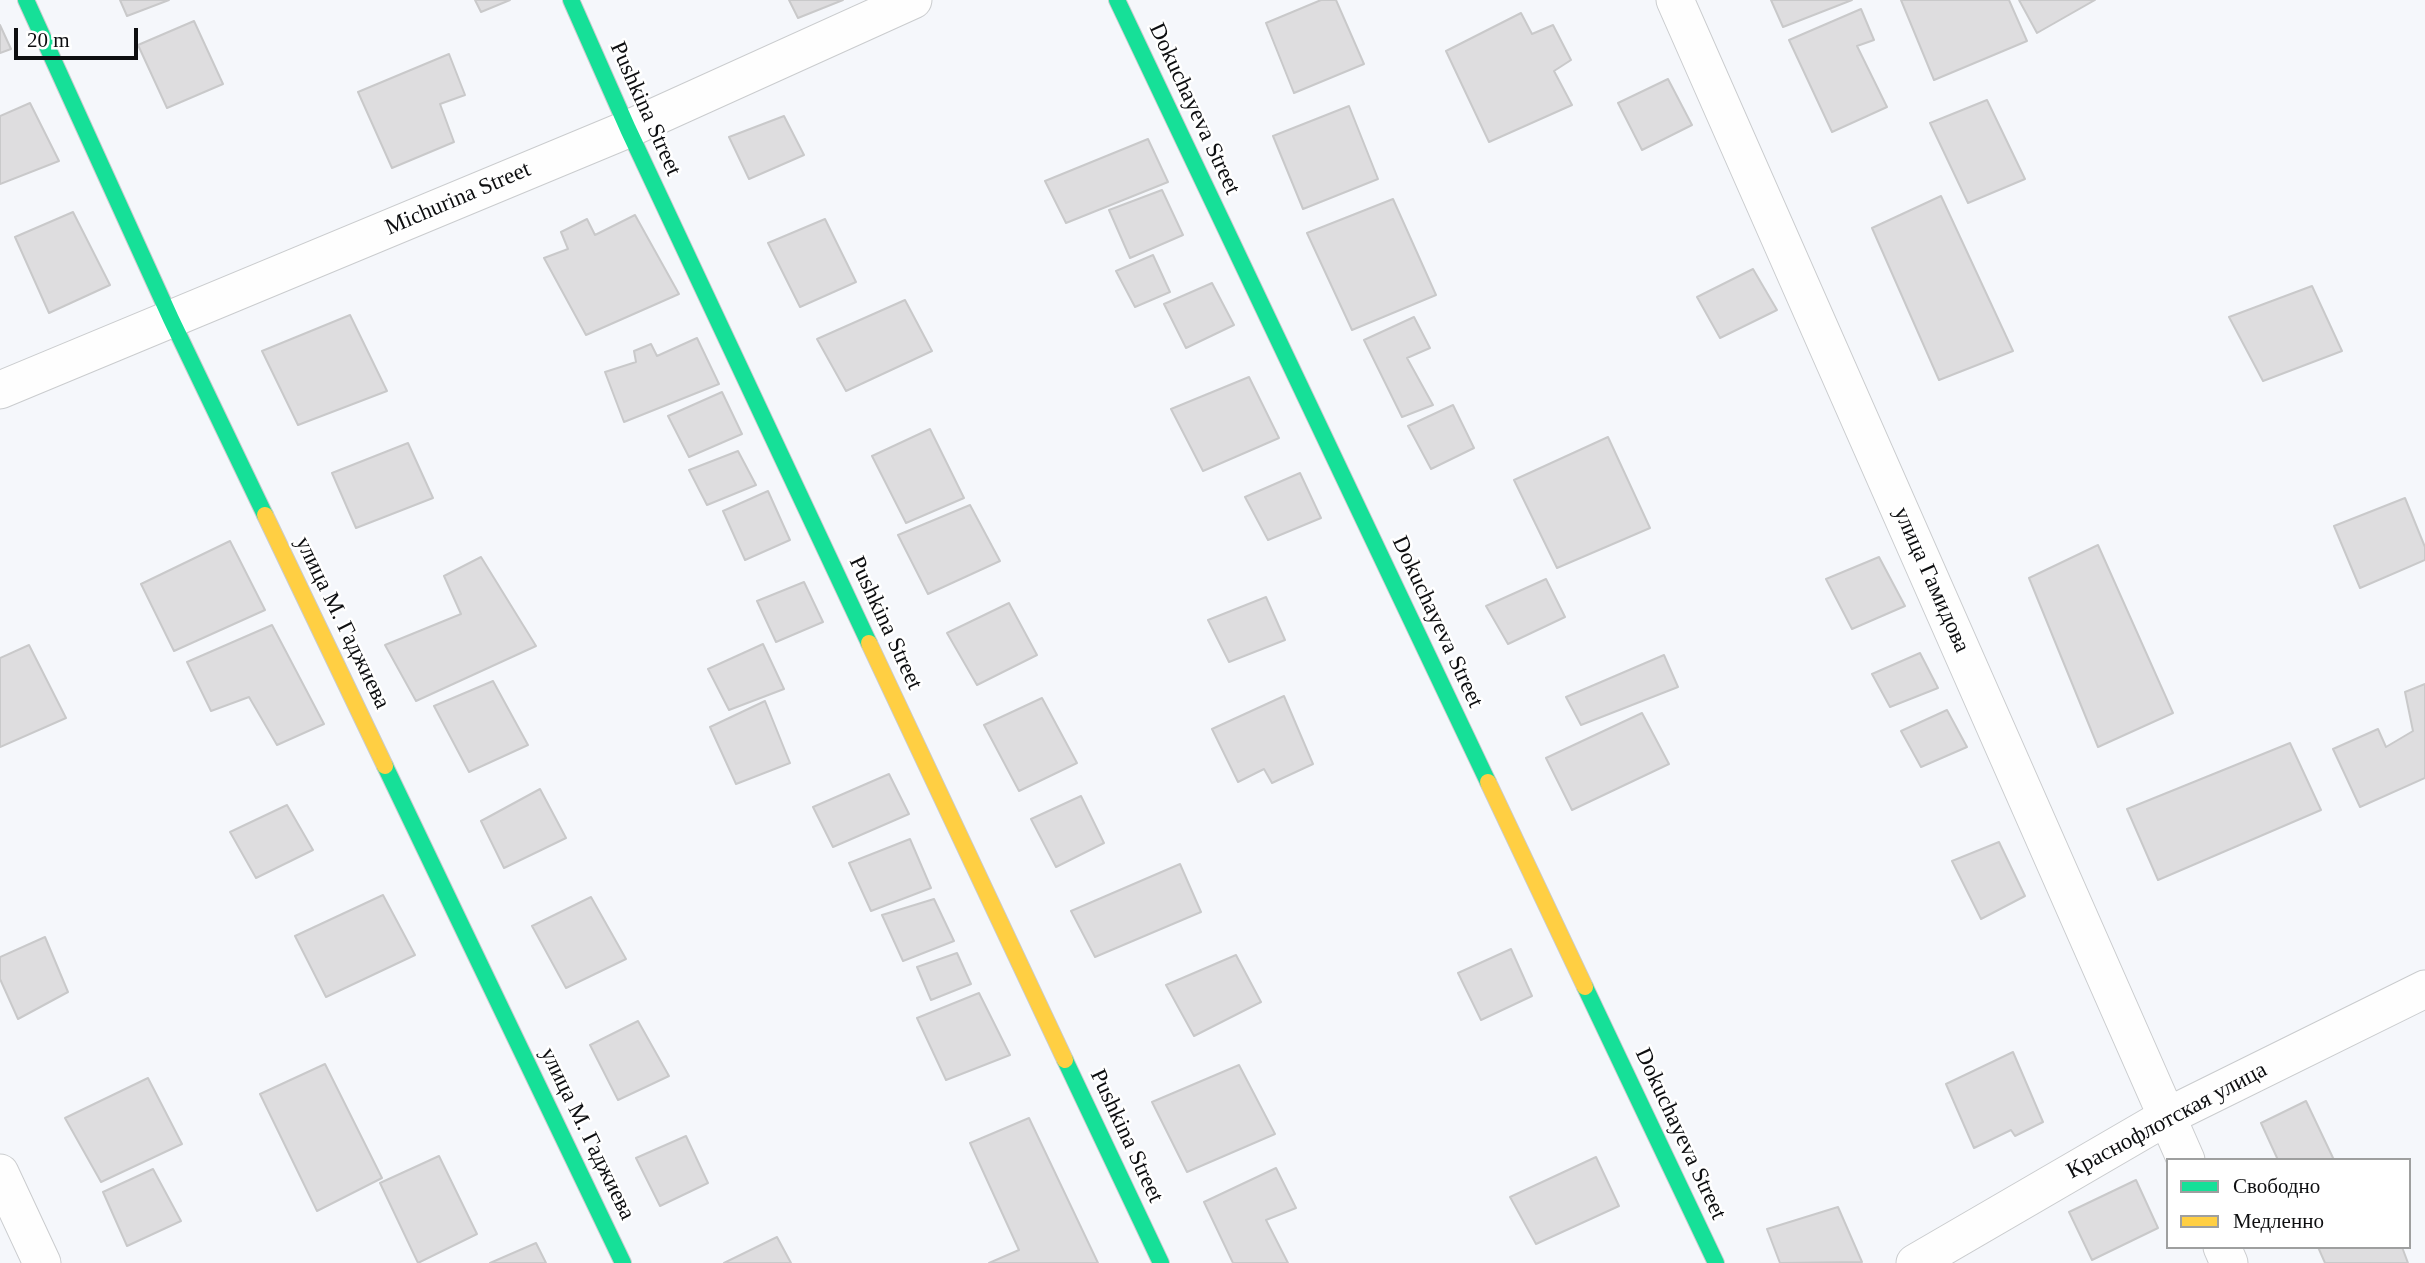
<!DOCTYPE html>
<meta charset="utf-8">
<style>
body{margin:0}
#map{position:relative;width:2425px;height:1263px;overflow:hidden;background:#f5f7fb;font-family:Georgia,serif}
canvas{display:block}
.legend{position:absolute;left:2166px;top:1158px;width:245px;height:91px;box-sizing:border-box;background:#fff;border:2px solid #9e9f9f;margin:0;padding:9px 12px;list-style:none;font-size:21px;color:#0d0e10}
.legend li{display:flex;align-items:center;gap:14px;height:35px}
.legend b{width:35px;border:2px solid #9e9f9f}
.scale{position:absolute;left:14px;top:28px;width:124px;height:32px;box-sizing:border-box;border:4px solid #0d0e10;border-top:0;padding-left:9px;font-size:21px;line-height:24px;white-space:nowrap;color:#0d0e10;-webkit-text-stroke:5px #fff;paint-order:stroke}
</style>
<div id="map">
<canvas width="2425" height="1263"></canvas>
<ul class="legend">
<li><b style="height:9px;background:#16e098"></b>Свободно</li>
<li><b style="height:9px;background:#ffcf43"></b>Медленно</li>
</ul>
<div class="scale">20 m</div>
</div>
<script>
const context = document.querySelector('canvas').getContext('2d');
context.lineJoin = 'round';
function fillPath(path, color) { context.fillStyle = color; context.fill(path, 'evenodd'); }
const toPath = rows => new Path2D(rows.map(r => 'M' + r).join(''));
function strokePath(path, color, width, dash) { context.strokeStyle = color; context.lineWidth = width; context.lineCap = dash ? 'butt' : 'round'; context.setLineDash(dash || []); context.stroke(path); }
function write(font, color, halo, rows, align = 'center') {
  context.font = font + ' Georgia,serif'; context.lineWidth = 5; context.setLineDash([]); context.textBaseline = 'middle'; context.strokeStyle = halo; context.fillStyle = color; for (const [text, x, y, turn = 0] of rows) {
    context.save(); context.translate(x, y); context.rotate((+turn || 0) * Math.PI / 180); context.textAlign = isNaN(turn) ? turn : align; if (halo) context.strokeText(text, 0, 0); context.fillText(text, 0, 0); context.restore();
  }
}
const building = toPath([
 [120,0,169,0,127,16,120,0],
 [475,0,510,0,481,12,475,0],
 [789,0,843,0,798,18,789,0],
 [1321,0,1336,0,1364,64,1294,93,1266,23,1321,0],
 [1771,0,1852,0,1783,27,1771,0],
 [1901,0,2009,0,2027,41,1934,80,1901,0],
 [2019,0,2095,0,2037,33,2019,0],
 [1861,9,1874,40,1857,46,1887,107,1832,132,1789,40,1861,9],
 [1521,13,1532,34,1553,25,1571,60,1554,71,1572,105,1489,142,1446,51,1521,13],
 [194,21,223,84,167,108,138,45,194,21],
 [0,25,11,49,0,53,0,25],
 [449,54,465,95,440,104,454,142,392,168,358,92,449,54],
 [1668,79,1692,125,1642,150,1618,103,1668,79],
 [1987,100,2025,179,1968,203,1930,123,1987,100],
 [30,103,59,161,0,184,0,116,30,103],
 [1349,106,1378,179,1303,209,1273,136,1349,106],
 [784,116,804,155,749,179,729,137,784,116],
 [1148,139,1168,182,1066,223,1045,181,1148,139],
 [1162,190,1183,235,1130,258,1109,210,1162,190],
 [1941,196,2013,351,1939,380,1872,228,1941,196],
 [1393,199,1436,295,1352,330,1307,233,1393,199],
 [73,212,110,285,49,313,15,237,73,212],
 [635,215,679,294,586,335,544,258,568,249,561,232,587,219,595,235,635,215],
 [825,219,856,282,800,307,768,243,825,219],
 [1153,255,1170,292,1135,307,1116,271,1153,255],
 [1753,269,1777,310,1720,338,1697,297,1753,269],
 [1212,283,1234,325,1186,348,1164,304,1212,283],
 [2312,286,2342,351,2263,381,2229,317,2312,286],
 [905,300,932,351,846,391,817,339,905,300],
 [350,315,387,391,298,425,262,351,350,315],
 [1414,317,1430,348,1407,358,1433,405,1402,417,1364,340,1414,317],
 [697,338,719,384,624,422,605,372,636,362,634,351,651,344,657,356,697,338],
 [1249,377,1279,438,1203,471,1171,409,1249,377],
 [722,392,742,434,689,457,668,416,722,392],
 [1453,405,1474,448,1431,469,1408,426,1453,405],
 [930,429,964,498,906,523,872,456,930,429],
 [1608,437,1650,528,1557,568,1514,480,1608,437],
 [408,443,433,498,356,528,332,473,408,443],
 [738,451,756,485,707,505,689,470,738,451],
 [1300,473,1321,518,1268,540,1245,497,1300,473],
 [768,491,790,540,745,560,723,511,768,491],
 [2405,498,2425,547,2425,560,2360,588,2334,526,2405,498],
 [970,505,1000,561,928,594,898,535,970,505],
 [230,541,265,610,174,651,141,584,230,541],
 [2098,545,2173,713,2098,747,2029,578,2098,545],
 [481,557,536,646,416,701,385,645,461,614,444,576,481,557],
 [1879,557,1905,606,1852,629,1826,579,1879,557],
 [1546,579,1565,617,1508,644,1486,606,1546,579],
 [804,582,823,622,776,642,757,601,804,582],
 [1266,597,1285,640,1229,662,1208,620,1266,597],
 [1009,603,1037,655,977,685,947,633,1009,603],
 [272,625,324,724,277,745,249,697,211,711,187,662,272,625],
 [763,644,784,689,729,710,708,669,763,644],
 [29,645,66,718,0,747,0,658,29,645],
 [1920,653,1938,688,1890,707,1872,674,1920,653],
 [1664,655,1678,687,1581,725,1566,697,1664,655],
 [493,681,528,745,469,772,434,706,493,681],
 [2425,684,2425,778,2360,807,2333,749,2378,729,2386,747,2413,731,2405,692,2425,684],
 [1284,696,1313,764,1272,783,1264,769,1238,782,1212,729,1284,696],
 [1042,698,1077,763,1019,791,984,725,1042,698],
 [765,701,790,763,736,784,710,727,765,701],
 [1947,710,1967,747,1921,767,1901,731,1947,710],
 [1642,713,1669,764,1572,810,1546,758,1642,713],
 [2290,743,2321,810,2158,880,2127,809,2290,743],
 [889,774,909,814,833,847,813,807,889,774],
 [540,789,566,838,504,868,481,821,540,789],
 [1081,796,1104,843,1056,867,1031,819,1081,796],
 [287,805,313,850,256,878,230,832,287,805],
 [910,839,931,888,871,911,849,863,910,839],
 [1999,842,2025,896,1981,919,1952,861,1999,842],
 [1180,864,1201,912,1095,957,1071,911,1180,864],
 [383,895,415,955,326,997,295,936,383,895],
 [591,897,626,959,566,988,532,926,591,897],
 [934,899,954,941,903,961,882,915,934,899],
 [45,937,68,992,18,1019,0,979,0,957,45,937],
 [1511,949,1532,996,1481,1020,1458,973,1511,949],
 [957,953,971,984,931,1000,917,967,957,953],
 [1236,955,1261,1002,1194,1036,1166,985,1236,955],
 [979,993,1010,1055,946,1080,917,1018,979,993],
 [638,1021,669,1076,618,1100,590,1045,638,1021],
 [2013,1052,2043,1122,2015,1136,2011,1130,1974,1148,1946,1084,2013,1052],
 [325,1064,382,1178,317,1211,260,1094,325,1064],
 [1239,1065,1275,1134,1187,1172,1152,1102,1239,1065],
 [148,1078,182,1144,101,1182,65,1118,148,1078],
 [2306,1101,2334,1160,2278,1160,2261,1123,2306,1101],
 [1029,1118,1098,1263,989,1263,1019,1250,970,1143,1029,1118],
 [686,1136,708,1183,660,1206,636,1158,686,1136],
 [439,1156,477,1234,418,1263,380,1183,439,1156],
 [1596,1157,1619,1206,1536,1244,1510,1197,1596,1157],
 [1276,1168,1296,1208,1266,1220,1288,1263,1233,1263,1204,1202,1276,1168],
 [153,1169,181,1221,127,1246,103,1192,153,1169],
 [2136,1180,2158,1228,2092,1260,2069,1212,2136,1180],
 [1838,1207,1862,1262,1780,1263,1767,1229,1838,1207],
 [777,1237,791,1263,724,1263,777,1237],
 [536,1243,546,1263,490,1263,536,1243],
 [2318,1247,2402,1247,2408,1263,2325,1263,2318,1247]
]);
fillPath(building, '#dedddf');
strokePath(building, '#c9c9ca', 2);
const street = toPath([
 [1675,0,2186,1160],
 [0,390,628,129,913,0],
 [0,1173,42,1263],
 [2222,1247,2229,1263],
 [1915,1263,2168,1116,2425,989]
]);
const fast = toPath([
 [26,0,171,319,265,515],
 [571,0,628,129,869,643],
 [1117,0,1488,782],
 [385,766,623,1263],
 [1585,987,1716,1263],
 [1065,1060,1161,1263]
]);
const slow = toPath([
 [265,515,385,766],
 [869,643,1065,1060],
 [1488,782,1585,987]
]);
strokePath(street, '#caccce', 39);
strokePath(fast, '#caccce', 18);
strokePath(slow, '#caccce', 18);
strokePath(street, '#fefefe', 37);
strokePath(fast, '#16e098', 16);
strokePath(slow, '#ffcf43', 16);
write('23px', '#0d0e10', '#fff', [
 ["Pushkina Street",645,109,66],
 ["Dokuchayeva Street",1194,109,65],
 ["Michurina Street",458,199,-23],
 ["улица Гамидова",1931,580,66],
 ["Dokuchayeva Street",1437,622,65],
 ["улица М. Гаджиева",342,623,64],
 ["Pushkina Street",885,623,65],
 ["Краснофлотская улица",2167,1121,-28],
 ["улица М. Гаджиева",587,1134,64],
 ["Dokuchayeva Street",1680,1134,65],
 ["Pushkina Street",1126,1136,65]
]);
</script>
